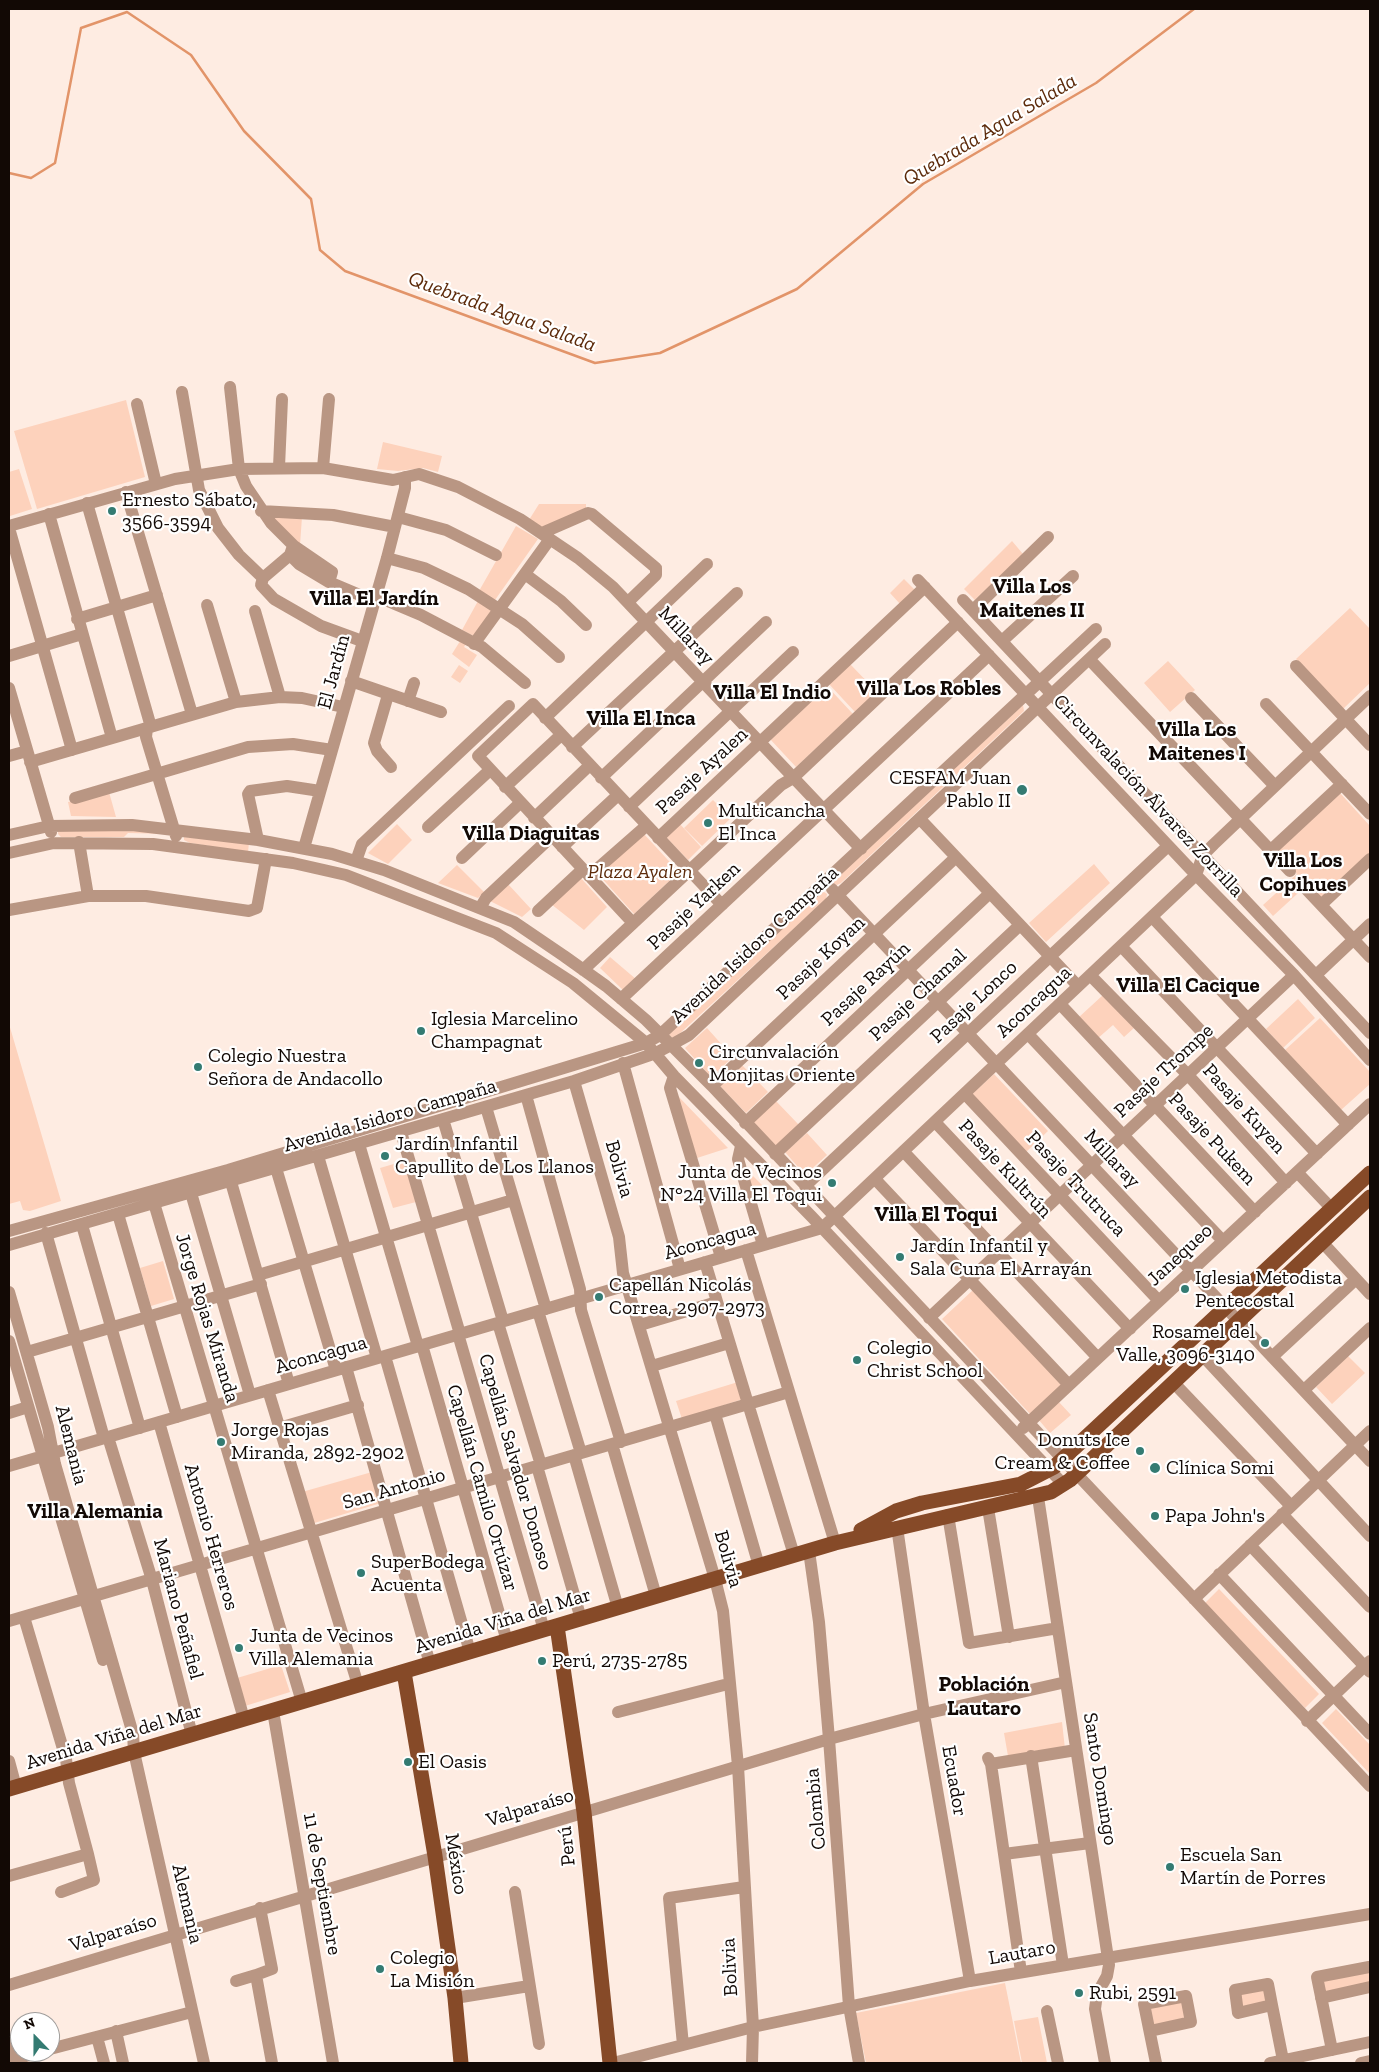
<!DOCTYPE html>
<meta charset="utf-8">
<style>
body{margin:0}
#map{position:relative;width:1379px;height:2072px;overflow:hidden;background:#feece2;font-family:"Zilla Slab",serif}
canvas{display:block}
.frame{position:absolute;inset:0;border:10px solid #120905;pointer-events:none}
.north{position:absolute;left:10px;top:2012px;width:50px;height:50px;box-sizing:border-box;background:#fff;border:1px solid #a09d9b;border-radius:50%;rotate:338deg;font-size:14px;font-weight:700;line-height:20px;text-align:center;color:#120905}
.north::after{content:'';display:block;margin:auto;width:18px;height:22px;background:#347b72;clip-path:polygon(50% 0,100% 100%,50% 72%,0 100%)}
</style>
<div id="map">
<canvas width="1379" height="2072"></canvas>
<div class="frame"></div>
<div class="north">N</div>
</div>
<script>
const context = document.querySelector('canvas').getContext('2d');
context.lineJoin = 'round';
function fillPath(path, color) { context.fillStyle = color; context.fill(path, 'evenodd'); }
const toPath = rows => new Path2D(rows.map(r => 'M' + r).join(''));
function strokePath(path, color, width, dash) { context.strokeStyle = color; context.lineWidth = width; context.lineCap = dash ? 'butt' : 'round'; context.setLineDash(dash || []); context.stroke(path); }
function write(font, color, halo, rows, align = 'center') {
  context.font = font + ' "Zilla Slab",serif'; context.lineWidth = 4.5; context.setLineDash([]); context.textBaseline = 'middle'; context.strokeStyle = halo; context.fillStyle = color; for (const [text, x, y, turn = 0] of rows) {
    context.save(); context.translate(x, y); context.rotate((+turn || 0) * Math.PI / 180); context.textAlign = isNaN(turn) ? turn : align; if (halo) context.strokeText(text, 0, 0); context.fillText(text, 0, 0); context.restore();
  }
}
fillPath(toPath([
 [126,400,145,477,37,509,14,431],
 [383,442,442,456,438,472,423,468,398,471,377,469],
 [19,469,32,509,10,516,9,472],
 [539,504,586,504,586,511,543,528,529,520],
 [275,515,302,517,300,545,273,520],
 [516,526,538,539,495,600,479,591],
 [1012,541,1023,554,975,600,964,589],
 [904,579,916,591,901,605,890,593],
 [478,601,494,610,474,636,462,630],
 [1350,608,1370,629,1370,683,1343,709,1296,659],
 [462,638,467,642,464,647,477,655,469,667,452,654],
 [1168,661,1195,690,1170,712,1144,683],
 [850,664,877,692,855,712,828,683],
 [459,665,468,671,460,683,451,677],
 [826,685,853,714,796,767,770,739],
 [1023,705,1024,711,841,883,837,885,834,884,833,880],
 [109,792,116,817,71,816,68,802],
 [1340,793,1370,826,1370,854,1322,899,1308,884,1273,916,1263,905,1297,874,1277,852],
 [713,800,731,818,702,846,684,828],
 [679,823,701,847,688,860,665,836],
 [397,824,412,840,388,864,368,853],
 [152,830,167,834,128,833,124,837,61,837,58,834,58,831],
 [643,833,679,872,634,914,598,874],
 [184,837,249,843,248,852,190,843,184,840],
 [1094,864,1110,883,1046,942,1029,923],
 [457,865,484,892,478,898,438,883],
 [580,877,607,907,584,930,551,904],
 [508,884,531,909,522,917,490,901],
 [821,890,827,894,826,899,677,1036,674,1039,670,1036,669,1034],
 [610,957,637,980,624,991,600,968],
 [1103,995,1134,1028,1124,1037,1113,1025,1097,1039,1078,1018],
 [1298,999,1315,1018,1283,1048,1266,1029],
 [1320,1018,1370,1072,1370,1084,1341,1110,1285,1050],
 [9,1024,61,1201,30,1211,23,1210,20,1201,9,1204],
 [707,1028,733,1057,711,1077,685,1048],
 [741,1064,768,1092,746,1113,719,1085],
 [994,1074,1048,1131,1026,1152,971,1095],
 [677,1095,728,1148,697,1158],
 [775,1100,799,1125,776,1147,753,1122],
 [807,1133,827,1155,805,1175,785,1152],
 [404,1161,416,1202,393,1208,380,1168],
 [744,1167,770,1193,754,1199],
 [163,1261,174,1299,151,1306,140,1268],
 [973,1290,1062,1385,1030,1414,942,1319],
 [1348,1356,1365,1373,1332,1404,1316,1387],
 [738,1382,743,1399,682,1419,676,1401],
 [1058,1401,1071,1415,1050,1433,1038,1419],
 [372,1472,381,1503,311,1524,302,1492],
 [1219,1589,1319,1694,1305,1708,1205,1603],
 [281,1665,290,1692,245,1706,237,1678],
 [1336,1709,1370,1745,1370,1774,1322,1723],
 [1062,1722,1065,1749,1008,1756,1004,1733],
 [1370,1971,1370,1983,1323,1993,1321,1980],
 [1005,1983,1021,2063,866,2063,856,2013],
 [1265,1988,1268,2004,1241,2009,1238,1993],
 [1183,2001,1187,2020,1154,2026,1150,2007],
 [1038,2017,1047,2063,1022,2063,1014,2021]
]), '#fdd2bc');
strokePath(toPath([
 [9,173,31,178,55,163,81,28,127,12,191,55,244,131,311,199,320,250,345,271,595,363,660,353,797,289,923,184,1096,83,1194,9]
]), '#e29469', 2.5);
strokePath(toPath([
 [230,387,239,469,246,486,271,523,294,546,332,572,329,582],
 [182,392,199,490,218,528,239,555,263,578,261,585,274,599,321,626,362,641],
 [137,404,156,484],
 [279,467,282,399],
 [323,468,329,399],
 [126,492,192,714],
 [87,503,151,727],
 [261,511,333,515,395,527],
 [49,514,112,738],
 [398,517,446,530,496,555],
 [9,526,175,479,239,469,323,468,393,480,419,474,458,487,520,519,578,558,613,587,861,849],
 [9,528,72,750],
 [542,533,588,513,592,514,656,568,656,575,628,602],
 [290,555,299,564,329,582,374,601],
 [387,558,424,568,468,589,522,624,559,657],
 [525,574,561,601,586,625],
 [263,578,290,555,292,549],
 [918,580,1196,875,1294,975,1370,1060],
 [376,596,421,615,482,647,525,683],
 [963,600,1370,1033],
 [207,605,236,702],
 [973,610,1048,537],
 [255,611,280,697],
 [77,619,157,595],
 [1002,641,1073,576],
 [474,644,550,539],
 [9,656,82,634],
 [1089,659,1290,871],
 [1296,666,1370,745],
 [351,681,441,712],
 [9,688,51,832],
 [388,695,374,743,377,751,391,767],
 [1191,698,1274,785],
 [408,701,414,683],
 [1266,704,1370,814],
 [545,718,707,564],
 [147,728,146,737,176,836],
 [572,747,737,593],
 [9,756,27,751],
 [30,762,236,702,280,697,302,698,343,707],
 [601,778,766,622],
 [505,787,561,735],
 [75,798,248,747,293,744,332,750],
 [629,807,793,652],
 [534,818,590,765],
 [920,819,1078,986],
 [428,827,490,770],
 [9,835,49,826,132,825,258,840,332,854,384,870,514,922,564,956,606,986,646,1020,712,1086,1370,1786],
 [658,838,925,587],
 [258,840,248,794,250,791,287,786,320,791],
 [79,842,88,896],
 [562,847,618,795],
 [304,848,387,558,405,488,405,477],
 [1271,850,1342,784],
 [9,853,54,843,153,844,293,863,346,875,496,933,573,983,646,1043,674,1076,812,1217,1064,1485],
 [462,858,520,803],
 [356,861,362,844,509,706],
 [589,876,646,826],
 [832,889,1370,1461],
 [1306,889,1370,957],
 [1321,905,1370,859],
 [480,908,486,898,551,837],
 [9,910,88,896,146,896,249,911,257,908,266,859],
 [538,911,583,869],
 [1152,917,1348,1125],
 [633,923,478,756,533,704,722,905],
 [1121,946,1317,1154],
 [583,970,781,785,793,778,958,622],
 [1090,975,1188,1075,1286,1183],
 [1316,975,1370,924],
 [621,999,989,655],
 [1060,1004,1255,1212],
 [1028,1034,1223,1241],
 [623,1063,680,1269],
 [674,1076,670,1088,721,1257],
 [574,1081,619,1237,623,1273,715,1579,723,1611,738,1766,753,2027,752,2063],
 [712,1086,956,857],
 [965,1094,1159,1301],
 [526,1095,580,1289,581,1310,621,1442],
 [486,1107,546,1309],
 [443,1119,503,1321],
 [935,1122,1130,1329],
 [745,1123,990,893],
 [401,1132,460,1334],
 [359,1144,418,1346],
 [741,1146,738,1159,763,1245],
 [904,1152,1098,1358],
 [775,1154,1020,925],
 [318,1156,377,1358],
 [276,1168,336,1370],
 [1297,1172,1332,1209],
 [229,1175,289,1384],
 [875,1179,1069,1385],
 [805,1186,1168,846],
 [191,1193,250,1395],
 [154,1203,302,1702],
 [118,1214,177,1417],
 [82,1225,140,1428],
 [9,1231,228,1170,646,1043,660,1035,1096,629],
 [46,1233,104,1438],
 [1322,1242,1370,1294],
 [9,1245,574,1081,656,1053,671,1045,689,1035,1105,644],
 [746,1250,835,1543],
 [705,1262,794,1555],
 [258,1275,513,1200],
 [9,1292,48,1427,55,1464,133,1734,134,1752,204,2063],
 [538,1311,581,1453],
 [929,1318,1294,975],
 [498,1323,541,1465],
 [640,1325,717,1302],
 [458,1334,544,1630],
 [9,1341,103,1660],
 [422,1345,507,1641],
 [27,1352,261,1284],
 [1202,1355,1370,1536],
 [385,1356,470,1652],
 [1272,1357,1356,1279],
 [652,1366,729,1343],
 [346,1367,430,1664],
 [1173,1382,1291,1506],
 [268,1390,358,1685],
 [1304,1390,1370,1328],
 [9,1413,28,1407],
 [715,1414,759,1566],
 [159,1422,244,1719],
 [279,1428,358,1405],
 [1023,1428,1370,1104],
 [108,1437,152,1580,192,1735],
 [612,1444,656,1596],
 [574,1455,618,1608],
 [9,1466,822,1228,1196,875,1203,855,1214,844,1370,696],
 [537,1466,581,1619],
 [1038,1497,1109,1965,1107,1976,1097,1994,1095,2009,1105,2063],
 [988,1508,1009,1637],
 [1282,1514,1370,1607],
 [948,1515,969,1643,1058,1628],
 [897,1527,924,1714,970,1981],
 [1250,1545,1370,1672],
 [809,1551,819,1622,829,1739,849,2006,859,2063],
 [1219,1574,1370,1734],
 [1194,1599,1370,1431],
 [9,1621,789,1392],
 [273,1711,333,2063],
 [618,1712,728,1684],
 [1307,1721,1370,1661],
 [1031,1756,1063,1965],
 [988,1758,991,1764,1021,1972],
 [9,1761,16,1787],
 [991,1764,1076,1750],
 [1004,1854,1090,1843],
 [9,1876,88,1854,69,1783,66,1759,24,1617],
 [61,1892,94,1880,88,1854],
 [515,1892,539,2044],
 [260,1908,272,1969,256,1975,272,2063],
 [236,1981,256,1975],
 [9,1985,829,1739,924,1714,1066,1682],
 [455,1998,529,1986],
 [1321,1998,1370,1987],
 [1272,2005,1238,2013,1235,1990,1268,1984,1272,2005,1283,2060],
 [1047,2011,1058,2063],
 [116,2031,123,2063],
 [1150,2031,1191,2022,1186,1996,1144,2004,1156,2063],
 [97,2037,104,2063],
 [9,2045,13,2063],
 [683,2045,669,1898,744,1887],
 [50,2049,192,2012],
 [1332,2050,1317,1977,1369,1967],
 [12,2060,40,2052],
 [613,2063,753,2027,970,1981,1370,1914],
 [1270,2063,1370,2042],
 [1361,2063,1370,2061]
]), '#b99683', 12);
strokePath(toPath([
 [861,1530,896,1511,922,1503,1021,1484,1054,1467,1370,1173],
 [557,1626,584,1812,610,2063],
 [404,1672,435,1856,455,1998,461,2063],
 [9,1789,835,1543,1051,1492,1070,1480,1370,1197]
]), '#864a28', 15);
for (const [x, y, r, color] of [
 [112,511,5,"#347b72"],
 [1022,790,6,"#347b72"],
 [708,823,5,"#347b72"],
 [421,1031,5,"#347b72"],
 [699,1063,5,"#347b72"],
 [198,1067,5,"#347b72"],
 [385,1156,5,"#347b72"],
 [832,1183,5,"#347b72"],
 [900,1257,5,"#347b72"],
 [1185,1289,5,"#347b72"],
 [599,1297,5,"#347b72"],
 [1265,1343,5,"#347b72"],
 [857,1360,5,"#347b72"],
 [221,1442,5,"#347b72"],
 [1140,1451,5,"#347b72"],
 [1155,1468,6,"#347b72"],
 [1155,1516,5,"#347b72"],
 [361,1573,5,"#347b72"],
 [239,1648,5,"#347b72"],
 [542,1661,5,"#347b72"],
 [408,1762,5,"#347b72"],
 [1170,1867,5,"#347b72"],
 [380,1969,5,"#347b72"],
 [1079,1993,5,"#347b72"]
]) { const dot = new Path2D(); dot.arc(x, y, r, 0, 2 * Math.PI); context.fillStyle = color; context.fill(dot); strokePath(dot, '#fff', 2); }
write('20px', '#120905', '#fff', [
 ["Ernesto Sábato,",122,500],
 ["3566-3594",122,523],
 ["CESFAM Juan",1011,778,"right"],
 ["Pablo II",1011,801,"right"],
 ["Multicancha",718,811],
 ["El Inca",718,834],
 ["Iglesia Marcelino",431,1019],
 ["Champagnat",431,1042],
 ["Circunvalación",709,1052],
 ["Monjitas Oriente",709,1075],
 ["Colegio Nuestra",208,1056],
 ["Señora de Andacollo",208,1079],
 ["Jardín Infantil",395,1144],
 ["Capullito de Los Llanos",395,1167],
 ["Junta de Vecinos",822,1172,"right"],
 ["N°24 Villa El Toqui",822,1195,"right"],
 ["Jardín Infantil y",910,1246],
 ["Sala Cuna El Arrayán",910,1269],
 ["Iglesia Metodista",1195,1278],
 ["Pentecostal",1195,1301],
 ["Capellán Nicolás",609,1285],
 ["Correa, 2907-2973",609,1308],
 ["Rosamel del",1255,1332,"right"],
 ["Valle, 3096-3140",1255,1355,"right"],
 ["Colegio",867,1348],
 ["Christ School",867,1371],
 ["Jorge Rojas",231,1430],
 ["Miranda, 2892-2902",231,1453],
 ["Donuts Ice",1130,1440,"right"],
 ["Cream & Coffee",1130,1463,"right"],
 ["Clínica Somi",1166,1468],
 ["Papa John's",1165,1516],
 ["SuperBodega",371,1562],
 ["Acuenta",371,1585],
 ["Junta de Vecinos",249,1636],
 ["Villa Alemania",249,1659],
 ["Perú, 2735-2785",552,1661],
 ["El Oasis",418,1762],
 ["Escuela San",1180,1855],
 ["Martín de Porres",1180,1878],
 ["Colegio",390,1958],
 ["La Misión",390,1981],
 ["Rubi, 2591",1089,1993]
], 'left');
write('20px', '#120905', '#fff', [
 ["Millaray",686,636,47],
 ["El Jardín",334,672,-75],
 ["Pasaje Ayalen",702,771,-43],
 ["Circunvalación Álvarez Zorrilla",1148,796,47],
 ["Pasaje Yarken",694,906,-43],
 ["Avenida Isidoro Campaña",755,945,-43],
 ["Pasaje Koyan",821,958,-43],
 ["Pasaje Rayún",866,984,-43],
 ["Pasaje Chamal",918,995,-43],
 ["Pasaje Lonco",974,1002,-43],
 ["Aconcagua",1034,1002,-43],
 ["Pasaje Trompe",1164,1071,-43],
 ["Pasaje Kuyen",1244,1109,48],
 ["Avenida Isidoro Campaña",390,1116,-16],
 ["Pasaje Pukem",1212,1139,47],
 ["Millaray",1112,1159,47],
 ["Bolivia",619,1169,74],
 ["Pasaje Kultrún",1005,1169,47],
 ["Pasaje Trutruca",1076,1184,47],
 ["Aconcagua",710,1241,-16],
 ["Janequeo",1180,1255,-43],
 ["Jorge Rojas Miranda",207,1318,73],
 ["Aconcagua",321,1355,-16],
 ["Alemania",71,1445,76],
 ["Capellán Salvador Donoso",515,1462,74],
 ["Capellán Camilo Ortúzar",482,1488,74],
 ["San Antonio",394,1489,-16],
 ["Antonio Herreros",211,1537,74],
 ["Bolivia",728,1559,74],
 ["Mariano Peñafiel",178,1609,75],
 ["Avenida Viña del Mar",503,1621,-17],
 ["Avenida Viña del Mar",114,1737,-17],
 ["Santo Domingo",1100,1779,81],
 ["Ecuador",954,1781,80],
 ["Valparaíso",530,1808,-17],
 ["Colombia",816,1809,-95],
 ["Perú",567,1846,-96],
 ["México",456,1864,81],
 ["11 de Septiembre",322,1884,80],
 ["Alemania",187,1904,77],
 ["Valparaíso",113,1933,-17],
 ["Lautaro",1022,1953,-10],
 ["Bolivia",730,1967,-93]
]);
write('italic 20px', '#5d2b0b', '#fff', [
 ["Plaza Ayalen",640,872]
]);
write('italic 21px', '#5c2a0a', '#fff', [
 ["Quebrada Agua Salada",990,130,-31],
 ["Quebrada Agua Salada",502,312,20]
]);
write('bold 21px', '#120905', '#fff', [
 ["Villa Los",1032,587],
 ["Maitenes II",1032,611],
 ["Villa El Jardín",374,599],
 ["Villa Los Robles",929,689],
 ["Villa El Indio",772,693],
 ["Villa El Inca",641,719],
 ["Villa Los",1197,730],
 ["Maitenes I",1197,754],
 ["Villa Diaguitas",531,834],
 ["Villa Los",1303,861],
 ["Copihues",1303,885],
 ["Villa El Cacique",1188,986],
 ["Villa El Toqui",936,1215],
 ["Villa Alemania",95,1512],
 ["Población",984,1685],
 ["Lautaro",984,1709]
]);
</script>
